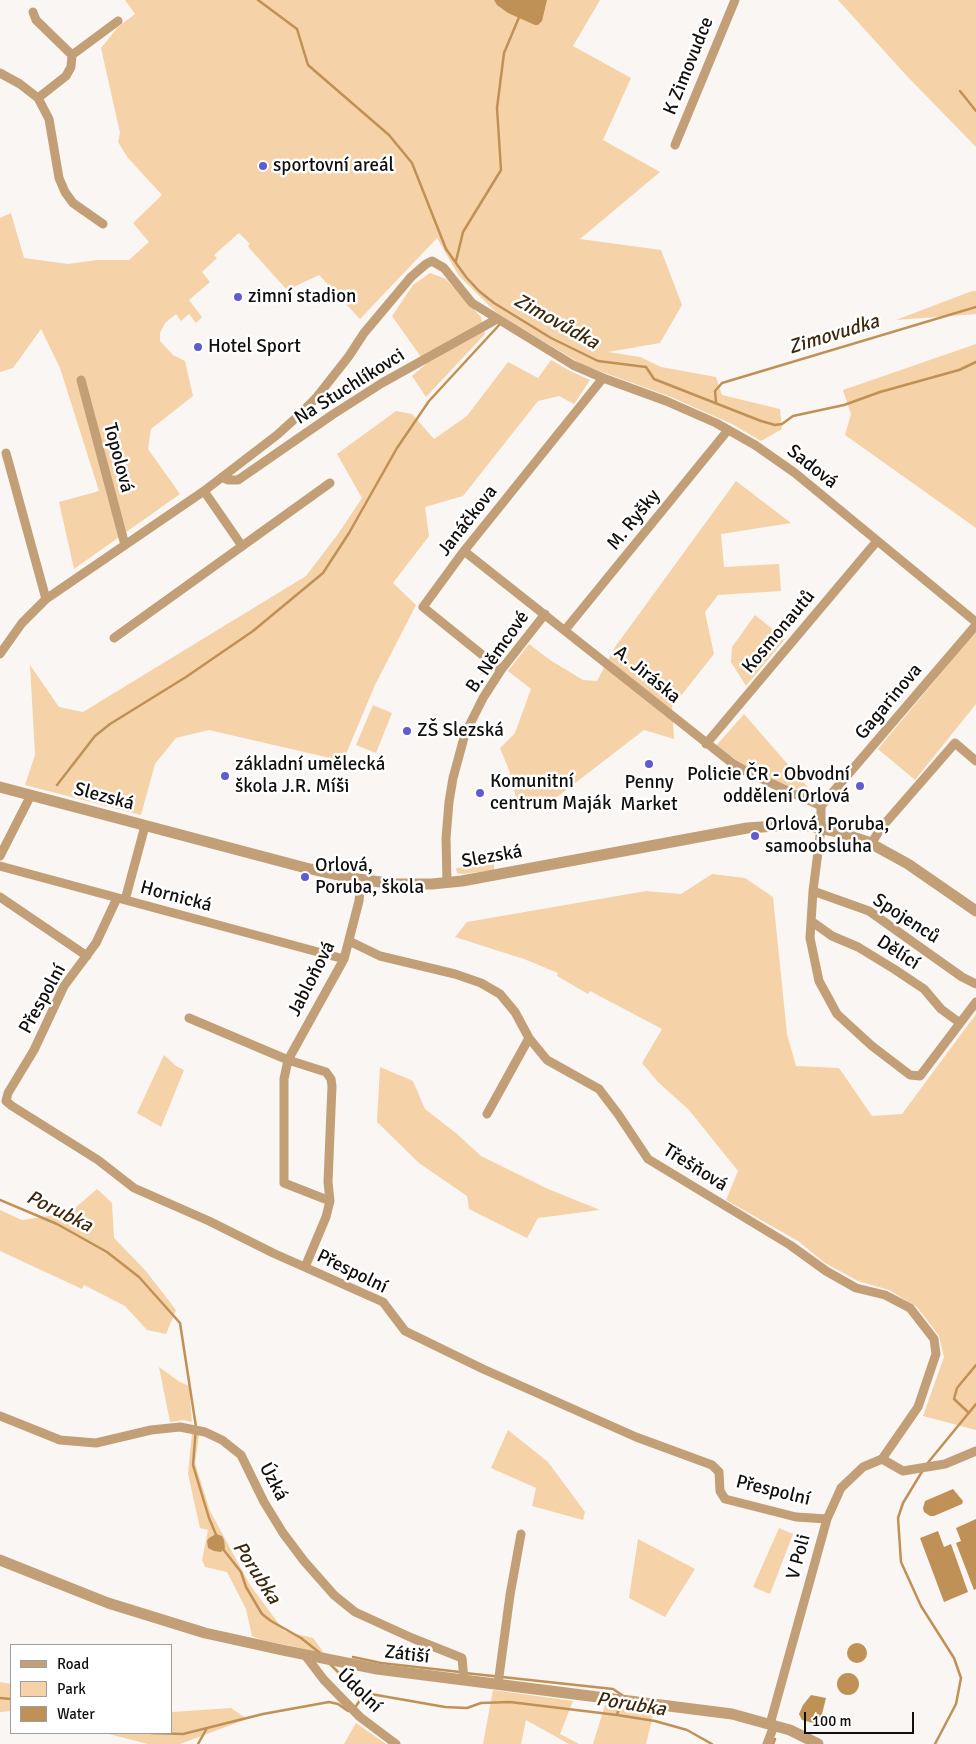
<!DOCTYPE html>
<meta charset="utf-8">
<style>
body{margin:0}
#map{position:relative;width:976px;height:1744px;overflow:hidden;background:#faf6f3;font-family:Signika,sans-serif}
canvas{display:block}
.legend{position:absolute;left:10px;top:1644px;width:162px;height:90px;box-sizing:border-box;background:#fff;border:1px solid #a09f9f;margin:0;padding:6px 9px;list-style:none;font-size:15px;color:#11100f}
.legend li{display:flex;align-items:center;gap:10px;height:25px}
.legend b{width:25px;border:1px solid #a09f9f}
.scale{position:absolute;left:804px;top:1712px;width:110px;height:22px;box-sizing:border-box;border:2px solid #11100f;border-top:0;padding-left:6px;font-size:15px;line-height:18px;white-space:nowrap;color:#11100f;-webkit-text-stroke:4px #fff;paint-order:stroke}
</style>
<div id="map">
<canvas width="976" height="1744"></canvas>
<ul class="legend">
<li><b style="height:6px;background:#c29f76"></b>Road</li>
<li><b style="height:14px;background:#f5d2a8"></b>Park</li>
<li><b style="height:14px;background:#c09156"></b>Water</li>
</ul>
<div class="scale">100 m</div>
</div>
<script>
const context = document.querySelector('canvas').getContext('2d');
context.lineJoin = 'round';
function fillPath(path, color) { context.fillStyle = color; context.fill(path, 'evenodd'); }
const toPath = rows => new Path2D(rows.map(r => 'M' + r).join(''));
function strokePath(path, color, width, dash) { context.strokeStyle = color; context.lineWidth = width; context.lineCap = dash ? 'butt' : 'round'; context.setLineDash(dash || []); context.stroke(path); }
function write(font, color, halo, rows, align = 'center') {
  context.font = font + ' Signika,sans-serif'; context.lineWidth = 5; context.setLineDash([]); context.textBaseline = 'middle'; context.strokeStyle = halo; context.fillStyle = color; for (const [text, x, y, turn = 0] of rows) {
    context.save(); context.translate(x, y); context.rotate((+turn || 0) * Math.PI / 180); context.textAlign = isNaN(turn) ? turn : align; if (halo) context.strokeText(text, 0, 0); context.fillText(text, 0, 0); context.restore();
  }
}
fillPath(toPath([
 [125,0,600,0,573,46,631,78,603,140,660,172,580,239,661,250,682,305,660,343,608,352,640,357,661,367,716,377,722,395,780,409,782,429,761,441,732,424,671,397,583,365,498,314,459,276,437,238,360,319,319,275,287,290,250,249,248,246,250,244,239,233,214,255,217,258,202,272,210,282,189,300,202,317,196,323,189,314,181,321,176,314,165,323,160,333,160,341,173,355,185,361,193,396,151,429,148,449,180,494,74,569,59,502,99,491,60,368,41,329,13,368,0,372,0,218,11,213,24,258,68,264,97,260,129,260,149,242,133,223,162,195,128,158,118,142,120,133,101,48,118,27,135,14],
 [838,0,976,0,976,147,905,74],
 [430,273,446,279,481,317,485,334,426,397,412,376,426,364,392,316,413,285],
 [972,291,976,291,976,314,896,320],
 [976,344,976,528,845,435,851,414,843,390],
 [551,360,570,371,590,380,574,404,559,396,538,401,463,496,425,507,429,536,393,583,416,605,375,685,343,761,209,730,176,738,155,764,141,815,25,785,35,755,30,665,59,707,83,712,306,576,338,534,362,498,337,454,396,411,412,414,434,439,467,416,508,362,538,378],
 [736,481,791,523,721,534,724,567,779,564,781,591,718,595,705,612,714,654,672,707,674,739,644,730,557,797,518,805,509,770,500,748,515,733,531,689,508,671,529,644,550,660,583,680,597,681,615,647],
 [755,615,785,639,746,686,731,662,732,647],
 [976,631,976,704,915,780,878,749],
 [373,705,392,713,376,753,356,745],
 [744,714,818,799,760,774,715,747],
 [494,864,494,870,463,874,457,873,456,868],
 [712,874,745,878,773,897,787,1034,796,1066,839,1068,872,1116,902,1114,976,1014,976,1430,923,1416,944,1357,939,1336,917,1307,889,1290,858,1281,825,1263,798,1241,726,1200,738,1171,689,1110,658,1082,642,1063,662,1029,590,991,588,994,557,976,558,973,524,959,455,937,467,922,646,891,681,894],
 [164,1055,176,1066,184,1070,161,1127,137,1113],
 [380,1067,413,1081,425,1109,457,1134,481,1156,548,1189,600,1210,538,1218,527,1238,469,1209,467,1196,419,1163,377,1122],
 [97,1189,112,1203,114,1238,145,1270,176,1310,166,1334,147,1330,125,1306,84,1285,82,1289,0,1251,0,1210,22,1220,69,1213],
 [159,1367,180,1382,189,1386,192,1422,183,1420,170,1422],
 [508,1430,548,1462,585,1512,583,1520,532,1506,536,1488,491,1468],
 [192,1433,199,1435,195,1463,210,1511,250,1585,284,1631,313,1638,324,1653,262,1640,252,1636,246,1609,227,1572,205,1567,202,1560,208,1530,200,1528,188,1474],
 [779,1528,793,1534,770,1594,753,1587],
 [638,1539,695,1569,665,1617,629,1598],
 [0,1682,11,1684,11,1711,0,1712],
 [493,1690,573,1701,560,1734,579,1744,569,1744,526,1720,521,1744,483,1744],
 [605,1705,654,1711,646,1744,593,1744],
 [231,1708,247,1719,180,1744,148,1744,105,1733,171,1733,172,1712],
 [356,1723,386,1744,344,1744]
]), '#f5d2a8');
fillPath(toPath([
 [494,0,547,0,542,21,538,25,535,25,508,13,497,5],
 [953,1489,963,1501,962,1504,934,1516,930,1516,924,1512,923,1508,925,1501],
 [976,1519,976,1589,974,1590,956,1543,961,1541,956,1528],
 [938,1531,944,1547,951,1544,968,1592,944,1602,920,1538],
 [216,1534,222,1536,224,1540,225,1548,221,1552,214,1551,208,1548,207,1541,209,1538],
 '847 1653a10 10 0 1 1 20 0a10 10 0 1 1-20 0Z',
 '837 1684a11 11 0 1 1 22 0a11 11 0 1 1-22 0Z',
 [811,1695,826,1698,822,1714,817,1724,802,1720,799,1714,803,1705]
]), '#c09156');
strokePath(toPath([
 [258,0,297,29,308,65,389,135,412,163,446,249,466,277,479,291,494,303,551,338,598,361,646,367,654,379,761,421,775,425,782,424,793,416,844,405,880,392,959,370,976,362],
 [960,91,976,111],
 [456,261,463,232,501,170,497,108,504,53,520,15],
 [716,402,715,391,722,383,976,307],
 [57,785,95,736,110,724,186,677,253,631,323,573,349,533,397,448,429,401,501,323],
 [0,1200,57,1224,107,1252,139,1277,180,1323,196,1427,193,1465,209,1518,217,1537],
 [969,1413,954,1399,957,1388,976,1365],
 [926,1465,976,1404],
 [923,1470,903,1503,898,1518,901,1562,921,1606,954,1658,961,1678,956,1704,935,1744],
 [223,1549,241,1572,246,1587,262,1614,271,1621,301,1638,320,1653],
 [353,1657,381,1663,460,1672],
 [330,1664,353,1687,365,1693,445,1707,467,1708,481,1703,510,1702,617,1715,655,1721,687,1730,712,1744],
 [465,1673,613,1689,622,1695],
 [0,1698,11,1699],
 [354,1709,365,1693],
 [617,1715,620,1703],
 [151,1733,183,1734,263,1714,329,1702,338,1704,348,1711],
 [198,1744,207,1728],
 [773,1744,775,1739]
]), '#c09156', 2.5);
strokePath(toPath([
 [33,12,36,20,72,55,71,67,66,76,38,98],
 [72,55,118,21],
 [0,73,20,84,38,98,49,119,59,178,65,192,73,203,103,224],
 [675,145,735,0],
 [81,380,125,545],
 [6,453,46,599],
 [222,477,228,480,238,480,332,415,382,383,497,319],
 [204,491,242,546],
 [464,551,732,763,749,773,821,806],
 [976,625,821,806,821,828,813,891,810,938,819,981,837,1014,872,1046,910,1075,920,1076,976,1002],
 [565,630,728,430],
 [114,638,330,483],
 [0,654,22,623,46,599,204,491,277,435,298,416,316,398,349,356,364,333,411,277,426,264,432,261,444,268,472,303,573,365,603,378,666,401,716,423,755,445,795,473,976,622],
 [501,670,423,607,464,551,603,378],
 [706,744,877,541],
 [871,844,881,828,955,743,976,761],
 [0,856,31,795],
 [0,866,344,959],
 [447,883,446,838,449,802,453,778,465,734,483,698,501,670,545,614],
 [813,891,869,911,962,977,976,984],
 [0,897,87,956],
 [117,898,96,943,64,986,34,1050,8,1093,6,1101,12,1106,98,1160,134,1188,209,1221,273,1253,383,1302,405,1331,483,1369,636,1437,712,1465,719,1472,720,1491,725,1499,796,1517,827,1519],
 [125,900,145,826],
 [811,921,832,936,858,947,894,969,924,989,941,1009,960,1023],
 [349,941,380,956,455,974,481,983,500,994,515,1012,529,1038,547,1060,599,1089,618,1114,648,1159,790,1245,826,1271,856,1288,885,1295,910,1308,934,1339,936,1354,918,1407,882,1459],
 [189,1018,288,1060,326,1072,331,1079,332,1086,328,1182,330,1201,326,1217,305,1267],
 [487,1114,529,1038],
 [330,1201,284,1183,284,1079,288,1060,344,959,359,901,361,880],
 [0,1416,60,1440,96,1443,151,1430,180,1427,205,1432,222,1440,241,1455,264,1502,283,1533,304,1561,334,1595,355,1612,412,1638,462,1658,464,1680],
 [305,1655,324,1680,360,1717,396,1744],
 [498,1684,510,1595,521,1534],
 [770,1724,827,1519,841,1488,863,1467,882,1459,903,1471,945,1464,976,1451],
 [767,1744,774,1726]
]), '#c29f76', 9);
strokePath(toPath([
 [0,787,306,868,351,878,395,884,432,884,462,881,747,828,790,825,810,826,838,832,868,842,908,864,976,911],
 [0,1560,108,1603,205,1633,282,1650,377,1669,732,1714,790,1730,818,1744]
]), '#c29f76', 11);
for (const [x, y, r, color] of [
 [263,166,5,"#615bd3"],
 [238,297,5,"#615bd3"],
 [198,347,5,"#615bd3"],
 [407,731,5,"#615bd3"],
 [649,764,5,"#615bd3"],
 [225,776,5,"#615bd3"],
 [860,786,5,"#615bd3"],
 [480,793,5,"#615bd3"],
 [755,836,5,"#615bd3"],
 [305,877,5,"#615bd3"]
]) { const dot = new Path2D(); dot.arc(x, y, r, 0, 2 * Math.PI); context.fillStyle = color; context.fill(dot); strokePath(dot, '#fff', 2); }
write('19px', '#11100f', '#fff', [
 ["K Zimovudce",689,66,-68],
 ["Na Stuchlíkovci",350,387,-32],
 ["Topolová",118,458,75],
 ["Sadová",812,467,38],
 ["M. Ryšky",634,520,-51],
 ["Janáčkova",468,521,-52],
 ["Kosmonautů",779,632,-50],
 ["B. Němcové",498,652,-55],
 ["A. Jiráska",647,675,39],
 ["Gagarinova",889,702,-50],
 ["Slezská",104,797,15],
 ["Slezská",492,857,-10],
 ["Hornická",176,897,15],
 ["Spojenců",906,919,33],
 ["Dělící",898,953,33],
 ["Jabloňová",312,979,-63],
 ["Přespolní",43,999,-61],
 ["Třešňová",695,1168,32],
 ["Přespolní",352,1272,26],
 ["Úzká",273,1482,62],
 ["Přespolní",773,1491,14],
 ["V Poli",799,1557,-75],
 ["Zátiší",407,1655,7],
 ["Údolní",359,1691,44]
]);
write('19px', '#11100f', '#fff', [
 ["sportovní areál",273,166],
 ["zimní stadion",248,297],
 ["Hotel Sport",208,347],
 ["ZŠ Slezská",417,731],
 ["základní umělecká",235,765],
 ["škola J.R. Míši",235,787],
 ["Policie ČR - Obvodní",850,775,"right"],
 ["oddělení Orlová",850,797,"right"],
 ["Komunitní",490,782],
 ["centrum Maják",490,804],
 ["Penny",649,783,"center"],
 ["Market",649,805,"center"],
 ["Orlová, Poruba,",765,825],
 ["samoobsluha",765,847],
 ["Orlová,",315,866],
 ["Poruba, škola",315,888]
], 'left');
write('italic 20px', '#3e290f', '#fff', [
 ["Zimovůdka",556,322,29],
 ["Zimovudka",834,335,-17],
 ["Porubka",59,1212,26],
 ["Porubka",256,1573,57],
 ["Porubka",631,1705,9]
]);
</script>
